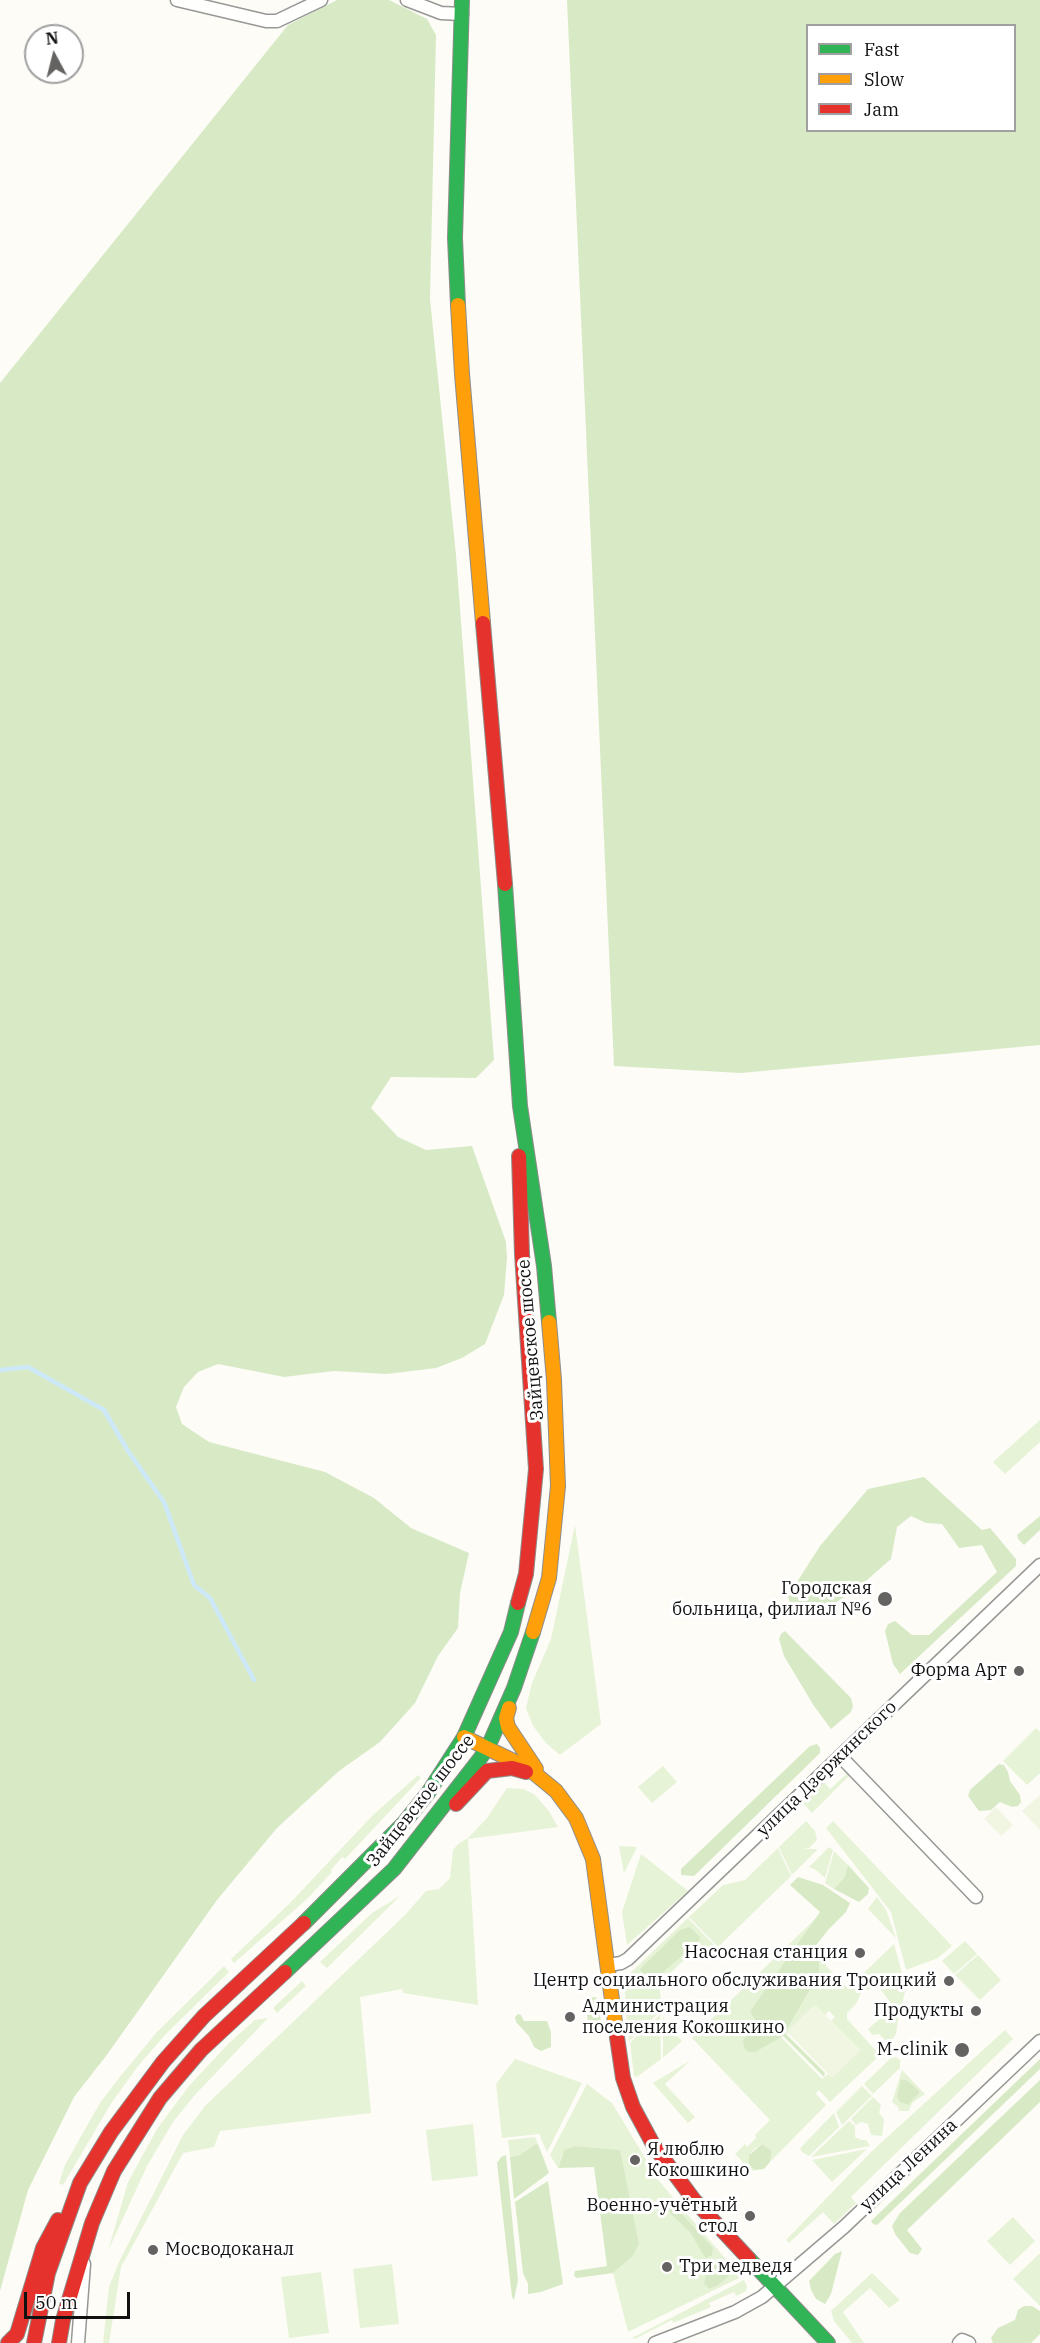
<!DOCTYPE html>
<meta charset="utf-8">
<style>
body{margin:0}
#map{position:relative;width:1040px;height:2343px;overflow:hidden;background:#fdfcf7;font-family:"IBM Plex Serif",serif}
canvas{display:block}
.legend{position:absolute;left:806px;top:24px;width:210px;height:108px;box-sizing:border-box;background:#fff;border:2px solid #a0a0a0;margin:0;padding:8px 10px;list-style:none;font-size:18px;color:#111}
.legend li{display:flex;align-items:center;gap:12px;height:30px}
.legend b{width:30px;border:2px solid #a0a0a0}
.north{position:absolute;left:24px;top:24px;width:60px;height:60px;box-sizing:border-box;background:#fff;border:2px solid #a0a0a0;border-radius:50%;rotate:353deg;font-size:16px;font-weight:700;line-height:24px;text-align:center;color:#111}
.north::after{content:'';display:block;margin:auto;width:21px;height:27px;background:#646362;clip-path:polygon(50% 0,100% 100%,50% 72%,0 100%)}
.scale{position:absolute;left:24px;top:2292px;width:106px;height:27px;box-sizing:border-box;border:3px solid #111;border-top:0;padding-left:8px;font-size:18px;line-height:21px;white-space:nowrap;color:#111;-webkit-text-stroke:4px #fff;paint-order:stroke}
</style>
<div id="map">
<canvas width="1040" height="2343"></canvas>
<ul class="legend">
<li><b style="height:8px;background:#30b455"></b>Fast</li>
<li><b style="height:8px;background:#ff9f0a"></b>Slow</li>
<li><b style="height:8px;background:#e5322d"></b>Jam</li>
</ul>
<div class="north">N</div>
<div class="scale">50 m</div>
</div>
<script>
const context = document.querySelector('canvas').getContext('2d');
context.lineJoin = 'round';
function fillPath(path, color) { context.fillStyle = color; context.fill(path, 'evenodd'); }
const toPath = rows => new Path2D(rows.map(r => 'M' + r).join(''));
function strokePath(path, color, width, dash) { context.strokeStyle = color; context.lineWidth = width; context.lineCap = dash ? 'butt' : 'round'; context.setLineDash(dash || []); context.stroke(path); }
function write(font, color, halo, rows, align = 'center') {
  context.font = font + ' "IBM Plex Serif",serif'; context.lineWidth = 6; context.setLineDash([]); context.textBaseline = 'middle'; context.strokeStyle = halo; context.fillStyle = color; for (const [text, x, y, turn = 0] of rows) {
    context.save(); context.translate(x, y); context.rotate((+turn || 0) * Math.PI / 180); context.textAlign = isNaN(turn) ? turn : align; if (halo) context.strokeText(text, 0, 0); context.fillText(text, 0, 0); context.restore();
  }
}
fillPath(toPath([
 [1040,1420,1040,1442,1005,1474,993,1462],
 [575,1525,601,1724,560,1755,546,1743,533,1726,526,1708,532,1683,551,1639],
 [1036,1728,1040,1732,1040,1773,1027,1785,1003,1761],
 [663,1766,677,1782,652,1803,638,1787],
 [850,1771,853,1772,812,1813,803,1803,824,1782,830,1789],
 [418,1775,421,1778,345,1859,342,1857,331,1870,332,1872,307,1899,234,1963,231,1959,289,1904,373,1815],
 [507,1788,523,1789,534,1794,549,1811,558,1827,468,1839,478,2005,403,1993,402,1989,360,1997,371,2113,220,2131,214,2147,183,2153,121,2267,109,2343,103,2343,109,2287,119,2262,183,2135,205,2106,405,1915,426,1891,439,1889,450,1878,453,1850,458,1844,468,1838,487,1818],
 [806,1821,815,1831,817,1840,809,1848,803,1849,818,1849,792,1875,779,1847],
 [833,1821,952,1946,938,1958,906,1970,891,1912,826,1828],
 [619,1846,637,1847,624,1873],
 [829,1847,833,1850,825,1878,816,1870,809,1867],
 [778,1848,791,1876,718,1947,689,1917,723,1885,745,1880],
 [834,1851,848,1865,844,1878,834,1889,825,1883],
 [641,1854,688,1891,627,1945,622,1912],
 [400,1896,327,1968,320,1962,372,1913],
 [877,1897,886,1910,896,1938,868,1909],
 [688,1918,717,1948,710,1954,700,1945,659,1984,662,2008,626,2011,624,1979],
 [816,1918,750,2011,756,2022,743,2040,781,2037,822,2079,828,2074,832,2077,860,2050,831,2021,835,2017,829,2011,825,2015,815,2005,787,2032,789,2034,785,2033,819,1974,819,1962,814,1948,826,1962,826,1966,848,1988,894,1944,906,1988,898,2019,896,2034,889,2044,879,2034,872,2035,868,2029,890,2010,892,2005,879,1987,862,1991,856,2004,847,2013,847,2019,880,2055,830,2102,819,2090,817,2092,816,2094,826,2105,770,2162,772,2151,762,2144,754,2149,749,2155,749,2163,755,2170,751,2171,735,2154,745,2144,747,2147,756,2138,755,2135,770,2120,692,2038],
 [965,1941,977,1954,954,1974,942,1961],
 [978,1955,1001,1980,980,2000,955,1975],
 [224,1966,229,1972,165,2035,139,2065,112,2102,63,2185,59,2183,65,2165,84,2131,100,2103,119,2078,157,2032],
 [302,1981,306,1986,277,2013,273,2008],
 [664,2008,629,2041,626,2013],
 [663,2012,664,2022,682,2041,663,2058],
 [660,2015,661,2059,637,2077,634,2076,630,2043],
 [268,2018,194,2096,173,2122,147,2166,108,2251,128,2182,157,2129,189,2086,228,2044,255,2020],
 [1005,2030,1013,2039,851,2197,856,2203,834,2224,823,2212,789,2243,786,2240,872,2151],
 [896,2057,900,2060,900,2068,873,2094,864,2084,891,2058],
 [515,2059,582,2083,547,2152,539,2134,502,2138,496,2084],
 [691,2060,665,2084,695,2117,688,2123,653,2083],
 [902,2070,925,2094,912,2103,909,2111,899,2111,898,2107,892,2102],
 [587,2084,612,2103,659,2181,741,2277,628,2332,613,2273,632,2257,609,2149,574,2146,568,2148,562,2154,558,2168,550,2155],
 [862,2086,872,2096,842,2125,836,2112],
 [873,2097,881,2105,879,2113,884,2119,882,2136,871,2135,868,2124,861,2122,856,2125,851,2119],
 [834,2113,839,2127,809,2156,802,2152,800,2149,802,2146],
 [849,2121,855,2126,855,2137,861,2140,866,2140,870,2146,811,2157],
 [473,2124,478,2176,432,2181,426,2130],
 [535,2137,538,2144,534,2145,520,2155,510,2157,508,2140],
 [867,2149,832,2182,812,2160],
 [1013,2217,1035,2241,1010,2265,987,2241],
 [1040,2253,1040,2306,1013,2279],
 [392,2264,399,2324,360,2328,353,2269],
 [321,2272,329,2333,289,2338,281,2277],
 [872,2273,900,2300,889,2308,870,2288,843,2312,864,2343,852,2343,834,2321,831,2311],
 [744,2280,747,2286,746,2291,736,2296,734,2292,709,2303,711,2307,673,2323,672,2320,635,2339,632,2338]
]), '#e7f3d7');
fillPath(toPath([
 [337,0,389,0,427,19,436,35,430,299,456,555,494,1060,476,1078,391,1077,371,1108,398,1137,426,1150,472,1146,506,1242,507,1258,504,1295,485,1344,462,1358,436,1368,387,1374,334,1371,284,1377,218,1364,198,1372,184,1387,176,1407,182,1424,209,1442,325,1472,374,1498,411,1528,469,1553,460,1593,458,1628,438,1656,415,1703,380,1742,339,1771,277,1828,217,1900,106,2056,74,2097,28,2190,0,2291,0,383,288,25],
 [567,0,1040,0,1040,1045,741,1073,614,1066],
 [808,26,1014,26,1014,130,808,130],
 [924,1477,982,1530,990,1528,1016,1559,1016,1566,900,1674,893,1664,885,1631,888,1624,895,1621,912,1635,929,1635,997,1572,982,1545,959,1548,942,1524,926,1523,911,1516,897,1527,891,1559,859,1587,825,1610,808,1611,791,1608,788,1596,820,1546,868,1489],
 [1040,1516,1040,1530,1024,1545,1018,1539,1017,1535],
 [785,1631,851,1698,853,1706,851,1712,831,1729,814,1706,784,1656,779,1639,781,1634],
 [817,1744,820,1748,820,1753,694,1876,681,1875,681,1869,810,1746],
 [999,1764,1004,1765,1008,1772,1010,1781,1020,1795,1021,1802,1018,1806,1012,1807,1000,1802,991,1810,979,1811,968,1796,970,1790],
 [848,1865,869,1888,868,1894,859,1902,834,1889,844,1878],
 [798,1877,823,1885,850,1903,846,1912,828,1930,814,1948,819,1962,819,1974,785,2033,825,2073,824,2077,783,2036,755,2052,748,2052,744,2048,743,2040,756,2022,750,2011,820,1912,790,1885],
 [690,1927,700,1937,699,1941,662,1973,645,1976,640,1969,680,1930],
 [596,1997,601,2021,592,2024,588,2021,585,2004,589,1998],
 [518,2014,521,2015,524,2021,547,2021,551,2032,551,2047,541,2051,534,2047,529,2036,516,2022,515,2017],
 [1040,2059,1040,2069,877,2225,873,2224,871,2221],
 [901,2079,908,2081,920,2092,908,2105,900,2102,897,2097],
 [1040,2080,1040,2102,907,2230,922,2249,918,2255,910,2253,895,2234,892,2226,900,2213],
 [538,2144,549,2173,514,2199,510,2157,520,2155,534,2145],
 [762,2144,772,2151,770,2162,764,2169,755,2170,749,2164,749,2155],
 [574,2146,620,2150,639,2244,632,2257,613,2273,577,2278,574,2276,575,2271,607,2266,594,2167,558,2168,564,2150],
 [506,2155,518,2280,514,2300,512,2297,497,2163,501,2157],
 [548,2181,563,2284,541,2292,528,2294,528,2284,523,2273,515,2202],
 [671,2207,679,2211,713,2248,712,2255,706,2258,703,2254,690,2232,671,2214,669,2210],
 [842,2251,831,2294,825,2304,816,2299,811,2290,809,2281,835,2254],
 [718,2262,726,2264,732,2270,732,2273,718,2285,709,2289,704,2283,708,2268],
 [1024,2306,1032,2306,1040,2311,1040,2334,1031,2343,993,2343,991,2338,998,2328,1015,2320,1018,2310]
]), '#d8eac5');
fillPath(toPath([
 [1040,1795,1040,1830,1022,1811],
 [996,1807,1013,1825,1001,1836,984,1819],
 [815,2005,860,2050,832,2078,787,2032]
]), '#f0f6e1');
strokePath(toPath([
 [0,1370,28,1367,104,1410,128,1451,164,1502,194,1585,210,1598,254,1680]
]), '#cde8f7', 4.5);
const street = toPath([
 [177,0,266,21,277,21,321,0],
 [407,0,441,13,462,14],
 [840,1756,976,1897],
 [608,1965,621,1963,628,1959,1040,1565],
 [78,2343,84,2264],
 [655,2343,735,2312,762,2297,844,2227,1040,2041],
 [959,2343,962,2340,969,2343]
]);
const fast = toPath([
 [458,305,455,238,462,0],
 [505,884,520,1106,544,1266,549,1322],
 [304,1923,403,1824,428,1793,464,1737,511,1632,518,1603],
 [285,1972,394,1869,479,1760,488,1747,514,1688,533,1632],
 [749,2259,828,2343]
]);
const slow = toPath([
 [458,305,462,374,483,623],
 [533,1632,549,1578,558,1486,554,1380,549,1322],
 [509,1708,506,1718,508,1727,536,1769],
 [464,1737,528,1768,556,1791,576,1818,593,1859,617,2037]
]);
const jam = toPath([
 [483,623,505,884],
 [518,1603,526,1574,536,1469,522,1254,519,1156],
 [456,1804,487,1771,512,1768,526,1772],
 [617,2037,623,2078,633,2107,654,2146,694,2200,749,2259],
 [8,2343,17,2334,43,2248,58,2220],
 [34,2343,48,2273,80,2183,111,2132,163,2062,204,2016,304,1923],
 [59,2343,63,2320,92,2223,114,2171,160,2098,201,2050,285,1972]
]);
strokePath(street, '#979795', 15);
strokePath(fast, '#8e8d8b', 16);
strokePath(slow, '#8e8d8b', 16);
strokePath(jam, '#8e8d8b', 16);
strokePath(street, '#fffffe', 12);
strokePath(fast, '#30b455', 14);
strokePath(slow, '#ff9f0a', 14);
strokePath(jam, '#e5322d', 14);
for (const [x, y, r, color] of [
 [885,1599,8,"#646362"],
 [1019,1671,6,"#646362"],
 [860,1953,6,"#646362"],
 [949,1981,6,"#646362"],
 [976,2011,6,"#646362"],
 [570,2017,6,"#646362"],
 [962,2050,8,"#646362"],
 [635,2160,6,"#646362"],
 [750,2216,6,"#646362"],
 [153,2250,6,"#646362"],
 [667,2267,6,"#646362"]
]) { const dot = new Path2D(); dot.arc(x, y, r, 0, 2 * Math.PI); context.fillStyle = color; context.fill(dot); strokePath(dot, '#fff', 2); }
write('18px', '#111', '#fff', [
 ["Зайцевское шоссе",531,1340,-95],
 ["улица Дзержинского",827,1769,-44],
 ["Зайцевское шоссе",421,1801,-52],
 ["улица Ленина",909,2165,-43]
]);
write('18px', '#111', '#fff', [
 ["Городская",872,1589],
 ["больница, филиал №6",872,1610],
 ["Форма Арт",1007,1671],
 ["Насосная станция",848,1953],
 ["Центр социального обслуживания Троицкий",937,1981],
 ["Администрация",582,2007,"left"],
 ["поселения Кокошкино",582,2028,"left"],
 ["Продукты",964,2011],
 ["M-clinik",948,2050],
 ["Я люблю",647,2150,"left"],
 ["Кокошкино",647,2171,"left"],
 ["Военно-учётный",738,2206],
 ["стол",738,2227],
 ["Мосводоканал",165,2250,"left"],
 ["Три медведя",679,2267,"left"]
], 'right');
</script>
